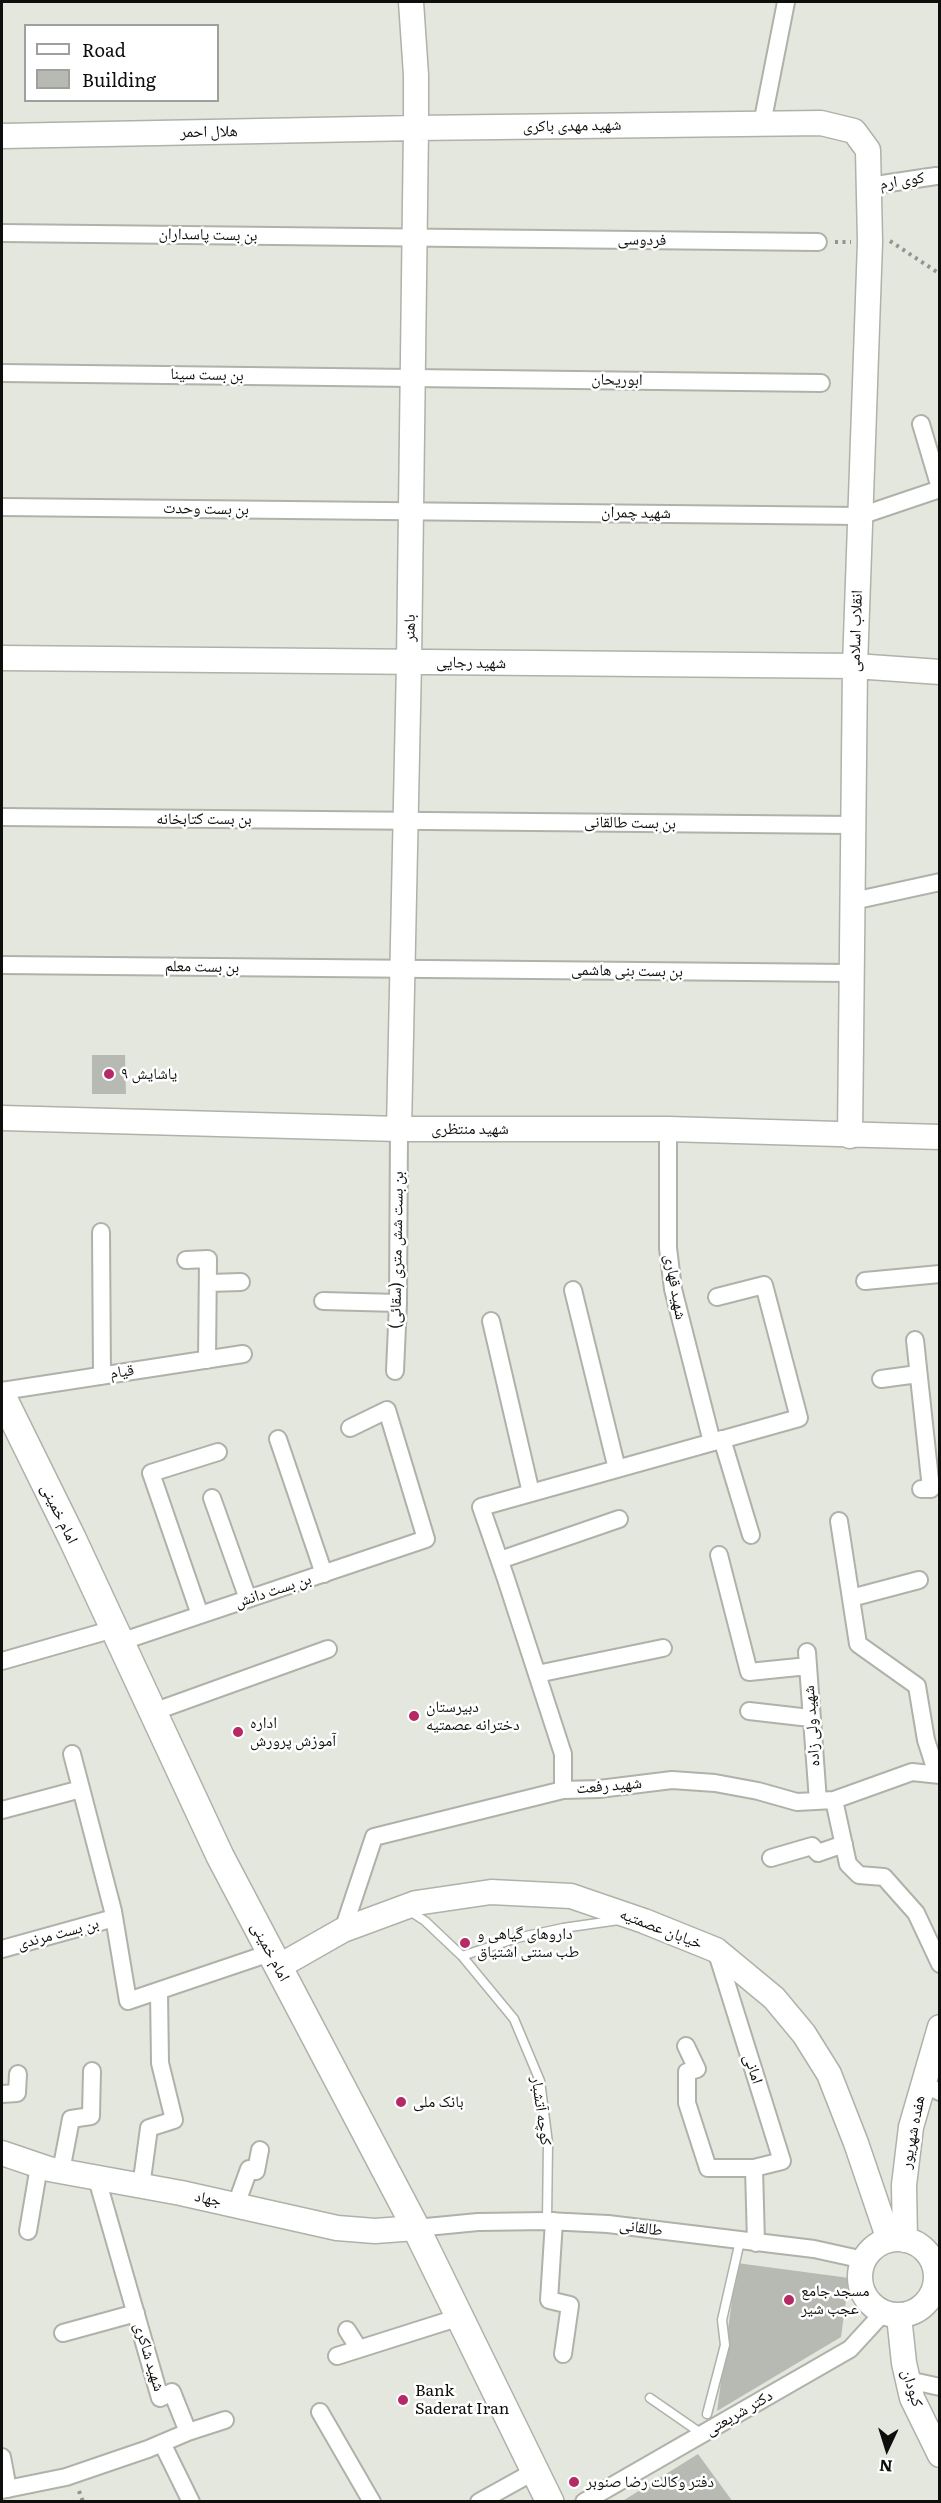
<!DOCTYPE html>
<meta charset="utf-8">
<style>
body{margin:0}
#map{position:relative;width:941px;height:2503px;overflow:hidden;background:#e3e7de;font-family:Literata,serif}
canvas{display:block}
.frame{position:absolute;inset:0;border:3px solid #0e0f0c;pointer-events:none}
.legend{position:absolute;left:24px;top:24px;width:195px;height:78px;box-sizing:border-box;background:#fff;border:2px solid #9f9f9e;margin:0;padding:8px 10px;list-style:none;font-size:18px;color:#0e0f0c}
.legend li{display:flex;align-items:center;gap:12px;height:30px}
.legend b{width:30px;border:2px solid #9f9f9e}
.north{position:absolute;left:857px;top:2419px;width:60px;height:60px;-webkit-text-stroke:4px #fff;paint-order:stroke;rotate:184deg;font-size:16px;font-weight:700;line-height:24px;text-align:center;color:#0e0f0c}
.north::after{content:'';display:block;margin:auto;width:21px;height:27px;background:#0e0f0c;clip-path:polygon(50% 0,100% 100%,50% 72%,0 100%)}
</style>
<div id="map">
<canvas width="941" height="2503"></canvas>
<div class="frame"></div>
<ul class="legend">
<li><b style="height:8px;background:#fff"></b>Road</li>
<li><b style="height:16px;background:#b7bab2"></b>Building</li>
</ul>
<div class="north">N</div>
</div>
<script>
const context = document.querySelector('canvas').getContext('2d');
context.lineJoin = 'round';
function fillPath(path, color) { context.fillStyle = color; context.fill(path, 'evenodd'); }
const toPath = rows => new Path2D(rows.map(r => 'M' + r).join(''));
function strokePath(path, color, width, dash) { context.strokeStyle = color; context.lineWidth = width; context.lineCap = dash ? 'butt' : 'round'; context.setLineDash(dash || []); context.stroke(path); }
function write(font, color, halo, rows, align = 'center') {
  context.font = font + ' Literata,"Noto Naskh Arabic",serif'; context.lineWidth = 5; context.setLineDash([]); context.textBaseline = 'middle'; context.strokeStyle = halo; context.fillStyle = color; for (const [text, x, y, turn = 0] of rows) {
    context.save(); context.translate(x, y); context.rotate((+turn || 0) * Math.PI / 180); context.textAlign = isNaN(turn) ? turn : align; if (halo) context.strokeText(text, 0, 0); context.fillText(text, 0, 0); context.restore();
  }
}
fillPath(toPath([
 [92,1055,125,1055,126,1094,92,1094],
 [737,2263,849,2278,841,2337,717,2411],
 [698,2454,733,2502,621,2502]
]), '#b7bab2');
const lane = toPath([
 [408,1910,425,1921,462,1956,514,2019,540,2081,548,2143,547,2221],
 [462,1956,517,1938,563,1928,619,1920],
 [650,2398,702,2434],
 [707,2414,725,2345,722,2320,740,2241]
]);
const street = toPath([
 [762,124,786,2],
 [869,186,936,176],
 [2,233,818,242],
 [2,373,821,383],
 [921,424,940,488],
 [2,507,860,516,940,489],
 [2,817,853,825],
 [853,901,940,882],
 [2,965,852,973],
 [668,1129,668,1248,673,1289,712,1442],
 [101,1232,102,1376],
 [186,1260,208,1259,207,1360],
 [865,1281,940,1274],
 [209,1283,241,1282],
 [573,1290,617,1469],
 [323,1301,398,1303],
 [491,1321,531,1493],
 [915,1340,931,1489,921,1489],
 [395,1371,398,1303,399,1129],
 [881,1379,918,1374],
 [2,1391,243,1354],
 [278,1439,324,1574],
 [722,1439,751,1535],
 [212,1498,248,1599],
 [839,1521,858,1644,917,1686,926,1740,937,1774,940,1768],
 [719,1555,749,1672,808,1666],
 [500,1560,619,1519],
 [851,1598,919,1580],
 [200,1615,151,1473,218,1452],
 [120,1642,426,1539,387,1410,350,1428],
 [807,1652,818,1801],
 [2,1661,114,1629],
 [537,1674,663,1648],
 [749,1711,810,1718],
 [153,1712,328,1649],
 [72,1754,113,1911,128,2001,270,1953],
 [563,1790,563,1754,506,1579,481,1507,799,1418,764,1285,717,1297],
 [834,1800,848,1864,859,1875,884,1877,916,1913,940,1964],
 [2,1810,81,1789],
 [771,1858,812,1846,818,1853,844,1844],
 [343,1930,374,1837,563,1790,599,1789,672,1780,715,1783,758,1791,797,1802,834,1800,912,1772,940,1775],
 [2,1949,114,1918],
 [716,1950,782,2161,754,2168],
 [686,2046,697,2069,687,2072,687,2103,708,2168,754,2168,756,2243],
 [922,2084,940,2092],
 [2,2094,17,2093,18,2074],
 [61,2171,71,2119,91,2116,92,2071],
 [141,2187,149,2128,174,2120,160,2063,159,1992],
 [236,2205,249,2169,256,2171,260,2150],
 [554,2221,549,2300,570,2305,563,2354],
 [416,2228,478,2222,547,2221,608,2224,814,2249,864,2260],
 [28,2231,39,2166],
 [347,2330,359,2349],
 [63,2333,136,2313],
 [337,2356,460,2317],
 [908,2380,940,2387],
 [320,2412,372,2502],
 [188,2432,225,2420],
 [162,2443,191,2502],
 [2,2457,8,2489],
 [2,2490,66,2477,148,2449,188,2432,172,2392,160,2398,97,2179],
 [479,2502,535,2471],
 [584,2502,850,2349,883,2313]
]);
const secondary = toPath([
 [411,2,416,75,416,128,821,123,854,131,868,150,870,242,855,666,850,1136],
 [2,136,416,128,409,662,399,1129],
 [2,658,855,666,940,672],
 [2,1118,399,1129,668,1129,940,1137],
 [278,1967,343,1930,416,1903,491,1892,571,1896,644,1921,716,1950,774,1998,804,2034,829,2074,856,2143,889,2240],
 [2,2153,49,2169,181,2193,337,2228,375,2231,416,2228],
 '860 2277a38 38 0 1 1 76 0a38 38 0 1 1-76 0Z',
 [905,2240,904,2185,911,2127,940,2027],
 [899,2316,904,2363,912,2398,940,2455]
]);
const primary = toPath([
 [2,1396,72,1538,220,1856,416,2228,550,2502]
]);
strokePath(lane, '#aeb2a9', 11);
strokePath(street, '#aeb2a9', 20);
strokePath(secondary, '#aeb2a9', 27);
strokePath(primary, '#aeb2a9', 30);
strokePath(toPath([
 [890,241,940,274],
 [835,242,851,242],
 [79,2491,83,2502]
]), '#92948e', 4, [3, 4.5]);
strokePath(lane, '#fff', 8);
strokePath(street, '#fff', 16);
strokePath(secondary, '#fff', 24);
strokePath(primary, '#fff', 27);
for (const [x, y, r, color] of [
 [109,1074,6,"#b52964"],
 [414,1716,6,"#b52964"],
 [238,1732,6,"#b52964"],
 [465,1943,6,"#b52964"],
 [401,2102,6,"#b52964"],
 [789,2300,6,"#b52964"],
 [403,2400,6,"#b52964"],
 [574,2482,6,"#b52964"]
]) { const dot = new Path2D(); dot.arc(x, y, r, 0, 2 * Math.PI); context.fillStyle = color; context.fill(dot); strokePath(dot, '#fff', 2); }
write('16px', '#0e0f0c', '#fff', [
 ["شهید مهدی باکری",572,126,-1],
 ["هلال احمر",209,132,-1],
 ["کوی ارم",902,181,-9],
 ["بن بست پاسداران",208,235,1],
 ["فردوسی",642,240,1],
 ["بن بست سینا",207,375,1],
 ["ابوریحان",617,380,1],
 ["بن بست وحدت",206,509,1],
 ["شهید چمران",636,513,1],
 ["باهنر",410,628,-89],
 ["انقلاب اسلامی",856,631,-88],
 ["شهید رجایی",471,663,1],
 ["بن بست کتابخانه",204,819],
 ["بن بست طالقانی",630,823,1],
 ["بن بست معلم",202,967,1],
 ["بن بست بنی هاشمی",627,971,1],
 ["شهید منتظری",470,1129],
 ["بن بست شش متری (سقائی)",397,1250,-89],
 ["شهید قهاری",675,1287,80],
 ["قیام",122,1372,-9],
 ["امام خمینی",59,1514,64],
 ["بن بست دانش",273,1591,-18],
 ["شهید ولی زاده",812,1726,-94],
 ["شهید رفعت",609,1786,-5],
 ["خیابان عصمتیه",661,1929,21],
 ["بن بست مرندی",58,1934,-15],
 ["امام خمینی",270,1952,62],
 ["امانی",753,2069,72],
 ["کوچه آتشبار",541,2111,82],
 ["هفده شهریور",913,2132,-79],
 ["جهاد",208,2199,12],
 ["طالقانی",641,2228,8],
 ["شهید شاکری",149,2357,73],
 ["کبودان",912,2388,73],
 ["دکتر شریعتی",739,2413,-30]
]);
write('16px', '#0e0f0c', '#fff', [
 ["یاشایش ۹",121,1074],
 ["دبیرستان",426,1707],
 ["دخترانه عصمتیه",426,1725],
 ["اداره",250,1723],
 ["آموزش پرورش",250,1741],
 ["داروهای گیاهی و",477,1934],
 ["طب سنتی اشتیاق",477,1952],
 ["بانک ملی",413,2102],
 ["مسجد جامع",801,2291],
 ["عجب شیر",801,2309],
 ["Bank",415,2391],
 ["Saderat Iran",415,2409],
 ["دفتر وکالت رضا صنوبر",586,2482]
], 'left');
</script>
